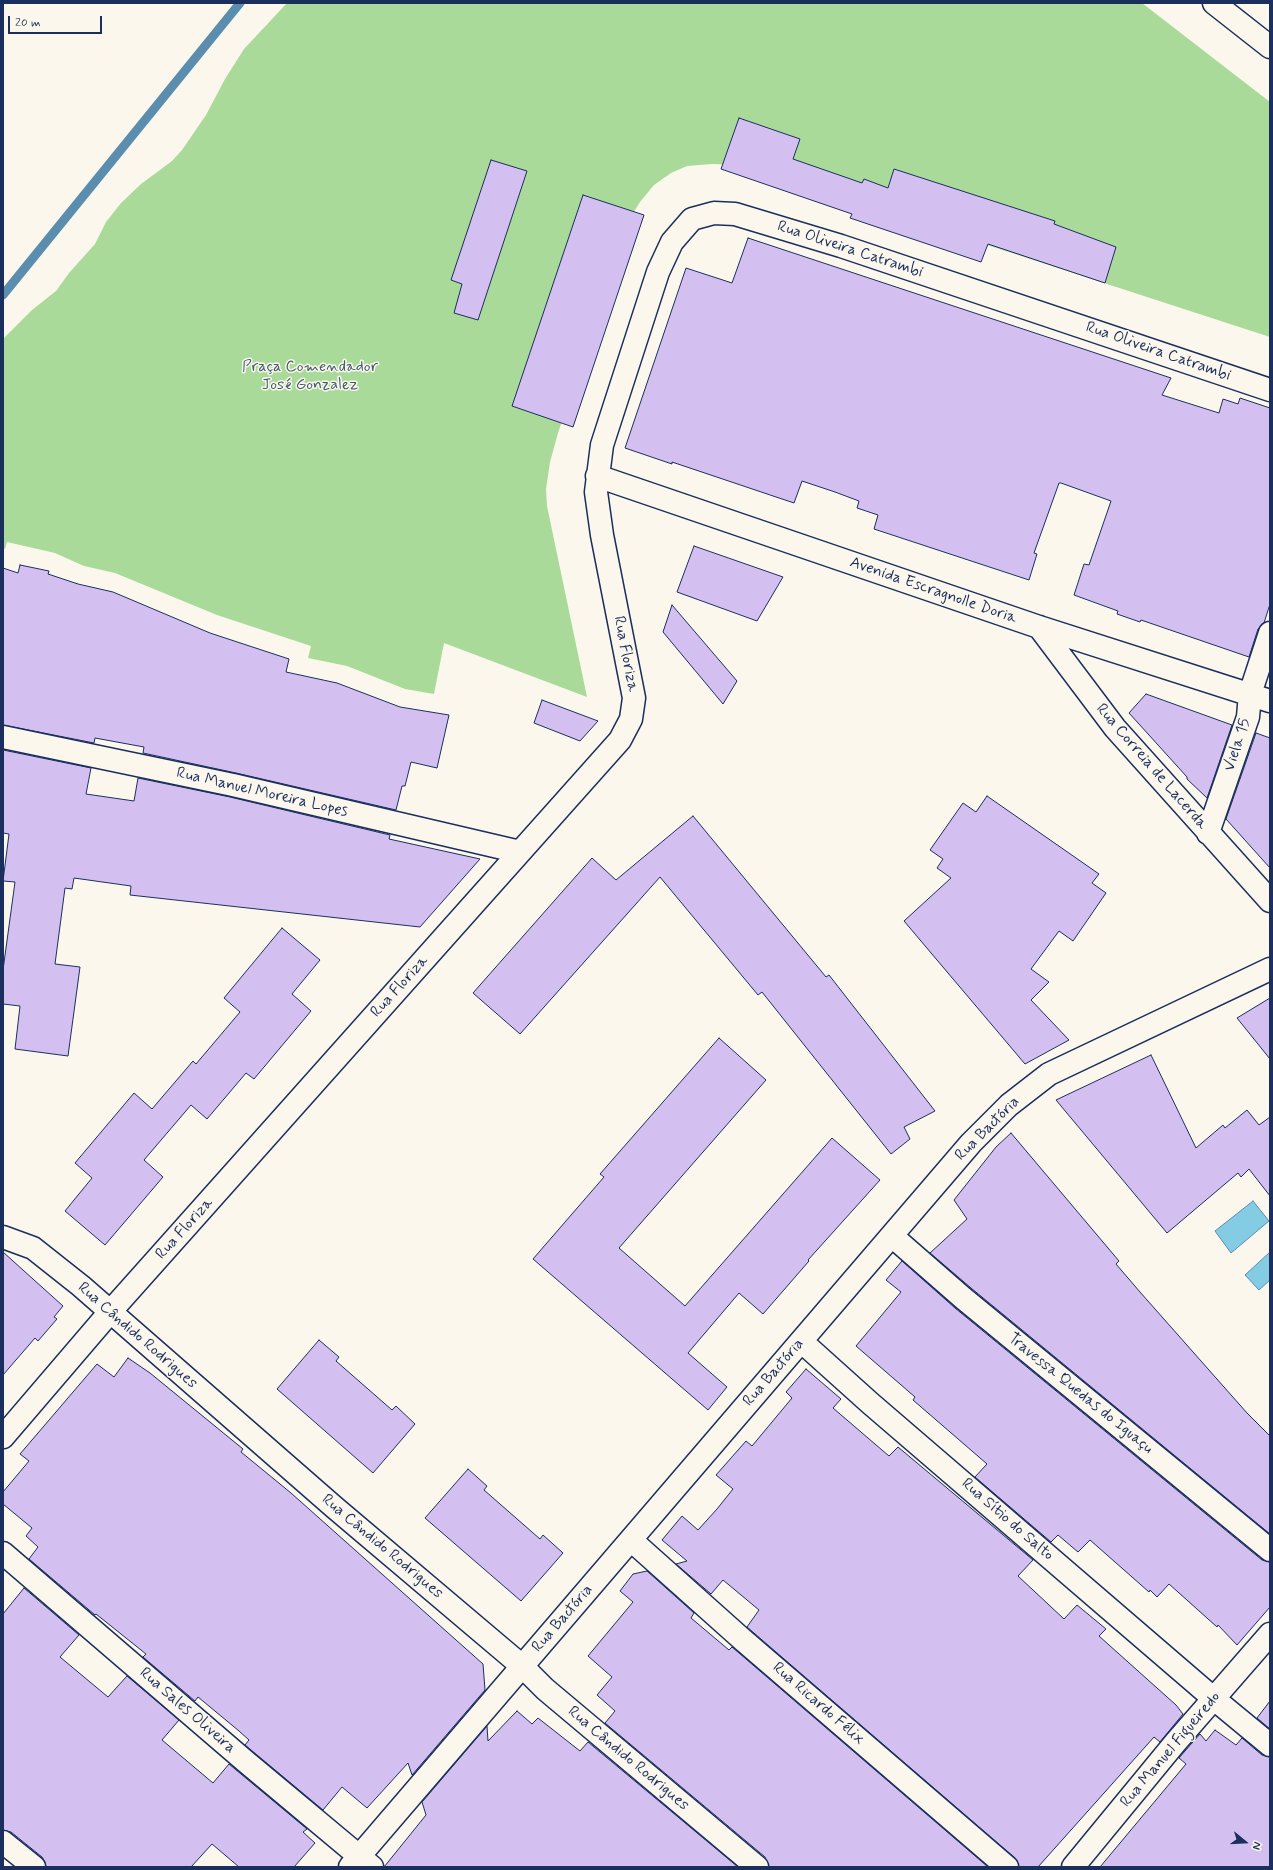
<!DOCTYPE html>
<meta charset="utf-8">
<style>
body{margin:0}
#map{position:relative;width:1273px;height:1870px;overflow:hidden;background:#fbf7ec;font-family:Mynerve,sans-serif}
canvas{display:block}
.frame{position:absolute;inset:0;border:4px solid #1b2f5e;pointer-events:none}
.north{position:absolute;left:1225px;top:1822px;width:40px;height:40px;-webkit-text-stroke:3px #fbf7ec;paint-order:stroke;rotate:108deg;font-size:11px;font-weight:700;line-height:16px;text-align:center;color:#1b2f5e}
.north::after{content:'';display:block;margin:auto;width:14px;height:18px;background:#1b2f5e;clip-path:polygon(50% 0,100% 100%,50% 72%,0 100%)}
.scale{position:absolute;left:8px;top:16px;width:94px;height:18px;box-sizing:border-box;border:2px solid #1b2f5e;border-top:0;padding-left:5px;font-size:12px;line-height:14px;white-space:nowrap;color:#1b2f5e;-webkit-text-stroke:3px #fbf7ec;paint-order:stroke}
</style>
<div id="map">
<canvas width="1273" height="1870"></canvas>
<div class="frame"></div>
<div class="north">N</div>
<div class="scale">20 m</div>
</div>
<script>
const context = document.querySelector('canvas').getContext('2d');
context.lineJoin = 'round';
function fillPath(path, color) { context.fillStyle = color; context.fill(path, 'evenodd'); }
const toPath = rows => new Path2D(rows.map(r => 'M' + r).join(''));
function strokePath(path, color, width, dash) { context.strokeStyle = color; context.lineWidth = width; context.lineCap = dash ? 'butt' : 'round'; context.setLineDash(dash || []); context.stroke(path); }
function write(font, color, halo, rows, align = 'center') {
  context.font = font + ' Mynerve,sans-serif'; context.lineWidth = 3; context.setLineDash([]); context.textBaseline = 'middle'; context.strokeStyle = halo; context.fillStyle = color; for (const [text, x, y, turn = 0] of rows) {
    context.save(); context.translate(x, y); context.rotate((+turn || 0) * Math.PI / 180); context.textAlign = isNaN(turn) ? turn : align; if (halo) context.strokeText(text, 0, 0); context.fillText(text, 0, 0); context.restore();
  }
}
fillPath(toPath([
 [287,3,1142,3,1270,102,1270,337,741,165,712,164,687,166,671,173,654,185,640,202,626,225,558,433,550,462,546,489,547,506,587,697,444,643,434,694,405,689,347,666,308,658,311,646,217,615,115,573,84,566,55,553,7,542,5,549,3,548,3,339,32,310,56,291,69,273,95,244,106,222,121,203,141,184,172,161,182,150,206,115,225,79,244,49]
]), '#aada9a');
const water = toPath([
 [1253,1201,1269,1221,1231,1253,1215,1231,1253,1201],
 [1270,1252,1270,1280,1259,1290,1245,1275,1270,1252]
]);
fillPath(water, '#84cbe4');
strokePath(water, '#5a8dae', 1);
strokePath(toPath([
 [3,295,240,3]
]), '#5a8dae', 9);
const building = toPath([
 [739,118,800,139,793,159,862,183,864,179,888,188,894,169,1055,221,1054,224,1116,247,1105,283,988,244,981,262,850,218,852,214,721,169,739,118],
 [491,160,527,171,478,320,454,313,462,284,451,280,491,160],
 [583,195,644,215,573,427,512,406,583,195],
 [748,238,1171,378,1162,395,1219,413,1223,399,1238,404,1240,398,1270,408,1270,604,1264,623,1258,629,1249,657,1141,620,1140,622,1117,614,1118,611,1074,595,1084,564,1089,565,1111,501,1061,483,1059,483,1034,553,1037,554,1029,580,874,529,878,515,857,508,859,501,835,492,802,481,794,503,672,462,672,464,625,448,686,268,732,283,748,238],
 [694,546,783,577,757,621,677,592,694,546],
 [20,565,49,571,48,574,78,584,113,592,210,633,289,659,286,672,337,683,400,707,449,715,437,768,411,762,405,786,402,786,396,810,236,773,143,753,144,747,95,738,94,743,3,725,3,568,18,573,20,565],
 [672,605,737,681,723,704,663,632,672,605],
 [1146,694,1232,725,1207,798,1187,779,1187,777,1129,713,1146,694],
 [542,700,598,721,580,741,534,723,542,700],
 [1256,733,1270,738,1270,868,1226,819,1256,733],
 [3,750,91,768,86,794,134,801,138,778,230,797,390,835,389,839,480,859,420,927,130,895,131,886,74,878,72,889,65,888,55,964,80,967,68,1056,15,1049,20,1006,3,1004,3,970,15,882,3,881,9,834,3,833,3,750],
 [987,796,1099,874,1092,883,1106,893,1073,941,1059,931,1031,969,1049,982,1031,1000,1069,1040,1025,1064,904,921,951,878,937,868,943,859,930,850,963,803,976,812,987,796],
 [693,816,826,977,829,975,935,1111,904,1127,910,1139,891,1154,762,992,758,995,660,877,520,1034,473,993,592,858,616,880,693,816],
 [282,928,320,960,292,994,311,1011,254,1079,246,1073,207,1119,191,1105,144,1160,163,1177,105,1245,65,1211,92,1178,75,1163,134,1093,152,1109,193,1061,196,1064,240,1012,224,998,282,928],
 [1270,998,1270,1059,1237,1018,1270,998],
 [719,1038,766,1080,619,1248,685,1306,832,1138,880,1180,808,1260,809,1261,763,1314,739,1293,688,1353,727,1387,708,1410,533,1259,604,1177,600,1174,719,1038],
 [1151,1055,1196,1148,1223,1125,1225,1128,1247,1110,1259,1125,1270,1117,1270,1196,1249,1169,1241,1177,1238,1173,1167,1233,1056,1100,1151,1055],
 [1011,1133,1119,1261,1116,1264,1140,1292,1247,1413,1270,1436,1270,1534,971,1288,930,1253,967,1219,954,1200,996,1147,1011,1133],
 [3,1252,63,1306,54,1317,57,1319,38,1341,35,1338,3,1375,3,1252],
 [902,1261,955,1308,1262,1560,1270,1562,1270,1607,1237,1645,1218,1625,1217,1627,1169,1584,1157,1597,1150,1590,1149,1592,1090,1540,1078,1552,1058,1535,1051,1542,975,1477,987,1464,913,1400,915,1397,856,1346,901,1292,886,1280,902,1261],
 [319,1340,339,1357,336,1361,392,1410,396,1406,415,1424,373,1473,277,1389,319,1340],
 [128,1358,150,1373,243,1449,241,1452,291,1493,483,1664,485,1690,412,1775,408,1763,367,1808,342,1787,323,1810,245,1745,249,1740,239,1731,198,1697,195,1701,143,1657,146,1654,96,1614,95,1615,29,1559,38,1547,26,1536,32,1528,3,1504,3,1492,29,1461,20,1454,97,1364,114,1377,128,1358],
 [806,1369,841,1399,833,1408,889,1456,898,1447,1033,1560,1018,1576,1064,1619,1077,1605,1106,1629,1099,1636,1176,1705,1183,1714,1160,1742,1154,1737,1038,1867,1019,1867,1015,1858,747,1627,759,1610,723,1580,711,1594,676,1564,687,1561,662,1540,682,1516,698,1530,717,1509,733,1489,716,1475,746,1441,752,1446,792,1398,786,1392,806,1369],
 [468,1469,487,1486,484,1490,540,1539,543,1535,563,1553,521,1601,425,1518,468,1469],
 [647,1571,694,1613,691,1618,729,1650,732,1647,988,1867,769,1867,765,1857,605,1723,615,1711,597,1695,612,1677,588,1656,633,1602,620,1591,633,1574,647,1571],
 [24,1588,79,1635,60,1657,108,1697,127,1676,179,1720,162,1740,213,1783,229,1764,307,1829,303,1832,315,1843,294,1867,239,1867,212,1844,191,1867,46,1867,45,1862,42,1857,11,1832,3,1830,3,1614,24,1588],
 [1270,1701,1270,1729,1257,1718,1270,1701],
 [517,1711,532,1724,538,1718,580,1751,588,1742,738,1867,384,1867,426,1815,422,1802,487,1726,488,1741,517,1711],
 [1215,1730,1236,1745,1242,1738,1262,1755,1270,1757,1270,1867,1100,1867,1186,1764,1179,1758,1185,1751,1200,1734,1206,1741,1215,1730]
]);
fillPath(building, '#d3c0f0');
strokePath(building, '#1b2f5e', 1);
const street = toPath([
 [1214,3,1270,47],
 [597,476,1039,627,1270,701],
 [1039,627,1115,728,1270,901],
 [3,737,233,785,520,852],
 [1208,833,1248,717,1250,694,1270,633],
 [892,1236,963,1298,1270,1550],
 [3,1237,33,1248,81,1286,334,1507,522,1666,545,1689,757,1867],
 [801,1341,870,1403,1213,1698,1270,1745],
 [3,1437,110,1312,620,740,631,719,634,698,602,535,596,492,602,445,658,272,672,242,692,219,714,213,735,214,841,246,1270,390],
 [631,1540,743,1640,1007,1867],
 [3,1553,245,1761,372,1867],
 [3,1842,34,1867],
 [350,1867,971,1143,1009,1105,1049,1074,1270,969],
 [1073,1867,1175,1743,1270,1634]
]);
strokePath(street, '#1b2f5e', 25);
strokePath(street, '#fbf7ec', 22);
write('16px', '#1b2f5e', '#fbf7ec', [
 ["Rua Oliveira Catrambi",850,250,18],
 ["Rua Oliveira Catrambi",1158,352,19],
 ["Avenida Escragnolle Doria",933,591,19],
 ["Rua Floriza",625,654,79],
 ["Viela 15",1238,745,-72],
 ["Rua Correia de Lacerda",1151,767,49],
 ["Rua Manuel Moreira Lopes",262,793,13],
 ["Rua Floriza",400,987,-48],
 ["Rua Bactória",988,1129,-45],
 ["Rua Floriza",185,1229,-48],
 ["Rua Cândido Rodrigues",137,1336,41],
 ["Rua Bactória",774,1373,-49],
 ["Travessa Quedas do Iguaçu",1080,1394,39],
 ["Rua Sítio do Salto",1007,1520,41],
 ["Rua Cândido Rodrigues",382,1547,40],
 ["Rua Bactória",563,1619,-49],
 ["Rua Ricardo Félix",818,1704,41],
 ["Rua Sales Oliveira",187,1711,41],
 ["Rua Manuel Figueiredo",1171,1750,-50],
 ["Rua Cândido Rodrigues",628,1759,40]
]);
write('16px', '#3f5a6d', '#fbf7ec', [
 ["Praça Comendador",310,368],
 ["José Gonzalez",310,386]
]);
</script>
